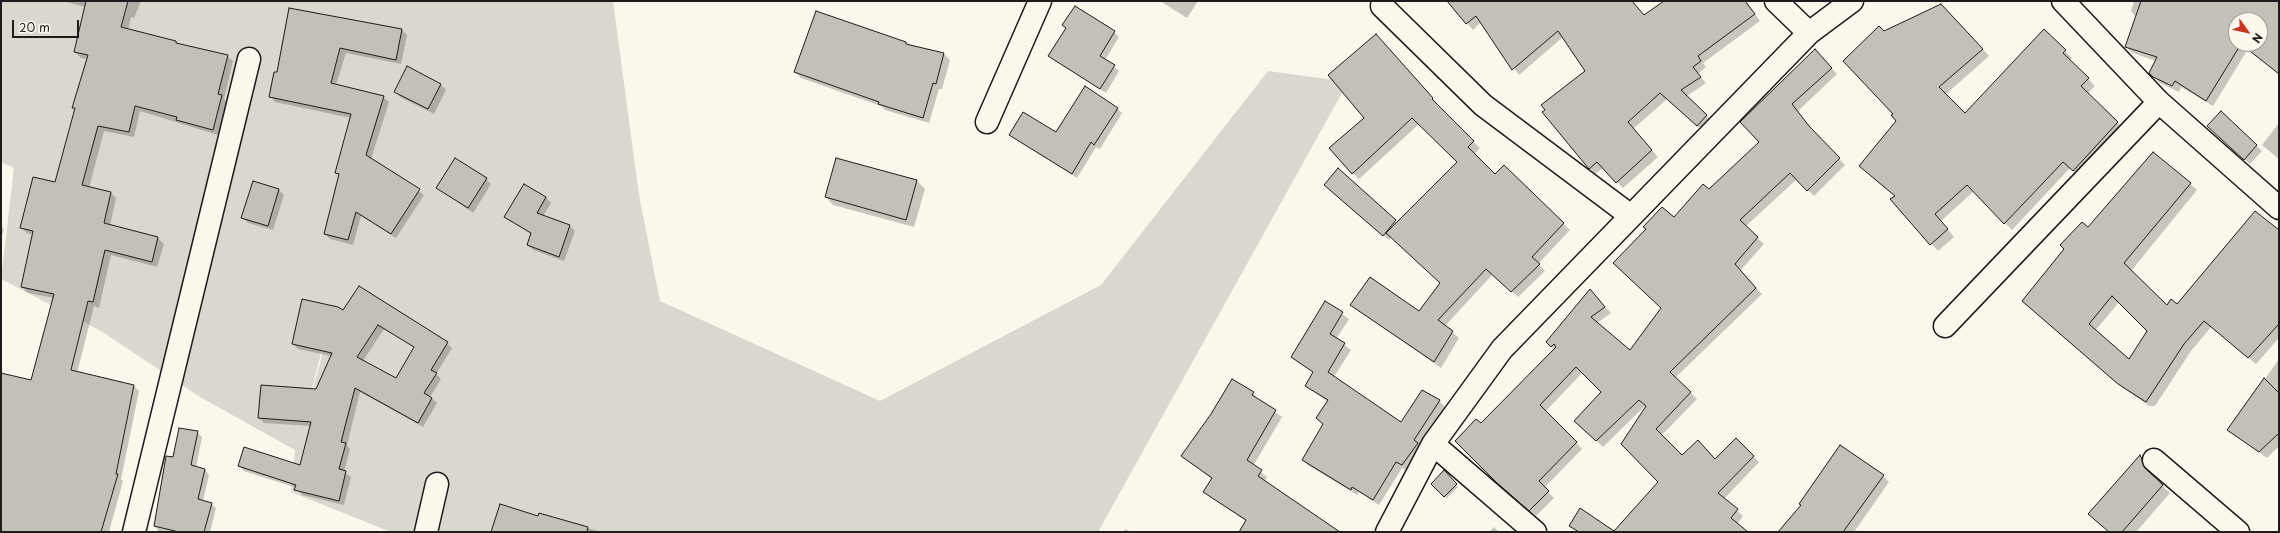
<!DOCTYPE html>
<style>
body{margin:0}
#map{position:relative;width:2280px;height:533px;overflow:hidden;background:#fbf7ec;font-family:"Playpen Sans",sans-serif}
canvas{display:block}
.frame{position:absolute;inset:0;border:2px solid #1c1c1c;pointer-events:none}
.north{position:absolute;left:2228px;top:12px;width:40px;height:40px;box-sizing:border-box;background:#fbf7ec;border:1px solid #a29f99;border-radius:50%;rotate:123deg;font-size:11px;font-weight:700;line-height:16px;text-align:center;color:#1c1c1c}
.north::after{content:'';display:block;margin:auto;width:14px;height:18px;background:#c8321e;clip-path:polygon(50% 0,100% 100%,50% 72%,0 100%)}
.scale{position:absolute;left:12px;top:20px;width:67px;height:18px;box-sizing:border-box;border:2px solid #1c1c1c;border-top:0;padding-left:5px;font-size:12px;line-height:14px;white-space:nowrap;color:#1c1c1c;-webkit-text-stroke:3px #fbf7ec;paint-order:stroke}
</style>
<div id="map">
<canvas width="2280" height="533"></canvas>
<div class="frame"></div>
<div class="north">N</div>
<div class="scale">20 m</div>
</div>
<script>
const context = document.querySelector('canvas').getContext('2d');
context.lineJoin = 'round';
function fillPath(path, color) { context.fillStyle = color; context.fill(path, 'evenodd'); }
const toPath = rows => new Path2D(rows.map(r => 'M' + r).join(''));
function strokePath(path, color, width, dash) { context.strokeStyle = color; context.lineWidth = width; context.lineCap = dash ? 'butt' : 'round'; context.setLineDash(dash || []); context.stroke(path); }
fillPath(toPath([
 [1,1,613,1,639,195,660,301,880,401,1101,285,1268,71,1348,82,1098,532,391,532,291,492,295,450,200,397,101,331,1,279,14,168,1,162],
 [330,314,320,364,305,417,319,361]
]), '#dad7ce');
fillPath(toPath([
 [62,1,141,1,134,18,131,17,128,30,176,42,178,45,227,56,233,61,224,99,227,102,218,135,140,111,134,137,104,131,89,188,111,193,116,198,110,225,158,238,164,244,157,267,111,255,99,308,94,306,77,373,134,386,139,391,121,479,123,481,109,532,1,532,1,374,31,381,54,298,28,293,22,287,33,235,27,233,21,227,56,183,75,110,73,107,87,59,81,58,75,52,86,7],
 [1160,1,1198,1,1187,18],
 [1448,1,1631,1,1645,16,1665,1,1746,1,1760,21,1703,63,1706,67,1698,74,1706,83,1687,96,1713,122,1704,131,1667,99,1633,129,1658,157,1623,188,1603,168,1595,174,1589,168,1587,72,1563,37,1519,75,1481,22,1473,30],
 [2134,1,2279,1,2279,74,2248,49,2213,106,2181,87,2179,92,2160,83,2150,73,2156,61,2133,53,2126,47,2136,17,2131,11],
 [2236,20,2260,20,2260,44,2236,44],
 [290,9,402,30,407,35,401,64,346,53,336,85,383,97,389,102,371,159,424,195,396,238,361,216,353,245,330,239,325,234,340,176,336,172,351,118,275,102,270,96,278,73],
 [1948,12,1989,56,1945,95,1965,114,2065,51,2072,58,2070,60,2095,86,2087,94,2124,129,2080,177,2070,168,2012,230,1974,191,1941,221,1954,237,1938,251,1892,199,1895,196,1860,166,1898,121,1894,115,1884,32],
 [1114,32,1119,37,1105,60,1119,71,1106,93,1049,56],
 [1382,42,1437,106,1480,148,1474,154,1495,176,1504,167,1570,230,1538,264,1545,271,1518,297,1493,274,1445,326,1459,338,1441,368,1352,305,1419,312,1441,283,1392,236,1389,240,1330,190,1398,223,1458,162,1419,124,1359,179,1353,173],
 [906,43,908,46,944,54,950,60,942,89,939,89,929,123,885,110,881,106,801,78,795,72],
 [1821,57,1837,74,1798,111,1815,134,1845,165,1814,196,1797,179,1745,227,1764,244,1740,271,1762,294,1675,378,1697,399,1661,436,1682,456,1716,460,1736,439,1759,462,1724,499,1743,516,1737,524,1746,532,1615,532,1660,482,1648,403,1603,447,1582,427,1602,391,1583,372,1545,412,1582,449,1544,488,1554,498,1536,516,1504,488,1481,425,1555,350,1547,342,1596,297,1611,313,1597,323,1630,351,1662,308,1674,218,1709,191,1761,142],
 [441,85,446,90,434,114,400,97,395,91],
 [1117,108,1122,113,1100,149,1096,147,1077,178,1010,135,1057,133],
 [2221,113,2262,151,2250,164,2214,131],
 [2279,123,2279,159,2262,145],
 [837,159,917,181,925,189,914,227,833,205,826,197],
 [486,179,491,184,473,213,438,188],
 [253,182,279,190,284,195,273,230,248,223,242,217],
 [2190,184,2197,190,2131,271,2167,306,2177,305,2279,231,2279,338,2256,364,2211,327,2191,351,2155,406,2149,406,2126,390,2030,308,2088,229],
 [2119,302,2149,331,2130,360,2095,331],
 [546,197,551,203,543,216,570,226,575,231,564,261,533,250,528,245,531,234,505,217],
 [1,226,4,229,1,239],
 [1326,303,1349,319,1336,339,1351,350,1334,377,1401,423,1439,401,1445,407,1420,446,1408,471,1402,468,1379,505,1359,492,1357,495,1309,466,1303,460,1324,425,1317,418,1328,402,1306,386,1314,373,1292,357],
 [343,311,447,343,452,348,436,374,441,379,430,397,437,403,423,427,360,392,347,445,350,449,344,472,351,477,344,505,302,495,297,488,244,471,239,466,301,466,311,426,264,423,259,418,316,390,331,356,298,349,293,344],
 [384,329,415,348,397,380,363,361],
 [2279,359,2279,446,2267,458,2229,430],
 [1253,393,1258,400,1282,417,1253,466,1267,477,1264,482,1338,532,1245,532,1247,522,1204,492,1212,479,1182,456],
 [197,432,202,437,196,468,205,470,209,475,203,501,211,504,216,508,210,532,159,532,155,526,174,458],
 [2140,456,2148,464,2152,476,2170,493,2136,532,2109,532],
 [1444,472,1458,487,1447,498,1432,484],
 [1883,476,1889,482,1854,532,1779,532],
 [540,514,601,532,492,532,539,517],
 [1494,527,1499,532,1489,532],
 [1125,529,1131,532,1124,532]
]), '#0003');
const building = toPath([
 [86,1,128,1,121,27,176,41,176,43,228,55,218,94,222,95,213,130,176,120,177,117,135,106,129,132,98,126,82,185,111,192,104,223,158,237,152,262,105,250,93,302,88,301,71,370,134,385,116,474,118,474,101,532,1,532,1,373,31,380,54,294,21,287,33,231,20,228,33,177,55,182,75,108,72,108,88,55,74,52,86,1],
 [1447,1,1632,1,1644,15,1664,1,1745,1,1755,14,1698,56,1701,61,1693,67,1701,77,1681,90,1707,115,1697,126,1660,93,1628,122,1652,150,1616,183,1597,162,1589,169,1542,112,1545,110,1541,105,1585,71,1558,31,1512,70,1476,16,1466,24,1447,1],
 [2141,1,2279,1,2279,74,2241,44,2206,101,2175,81,2172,86,2153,77,2149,73,2157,57,2125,47,2141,1],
 [2236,20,2260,20,2260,44,2236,44,2236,20],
 [1941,4,1983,49,1939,87,1965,113,2044,29,2066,50,2063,53,2089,78,2081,86,2118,122,2073,171,2063,162,2004,224,1967,185,1935,214,1948,229,1930,245,1890,199,1895,196,1859,166,1896,121,1891,115,1893,114,1843,61,1879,26,1884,31,1941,4],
 [1075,6,1115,31,1100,56,1115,65,1100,89,1048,56,1066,28,1062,25,1075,6],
 [289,8,402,29,396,60,340,48,331,83,384,96,366,155,420,189,391,234,356,212,348,240,324,234,339,174,335,173,351,114,269,97,274,72,277,72,289,8],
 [816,11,906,42,906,44,944,53,936,84,933,83,923,118,878,104,879,102,794,72,816,11],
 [1376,34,1433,98,1432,99,1474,141,1468,147,1495,174,1504,165,1564,223,1532,257,1540,264,1511,292,1486,269,1438,320,1453,331,1434,362,1350,305,1370,277,1419,311,1440,283,1386,233,1457,162,1412,118,1352,174,1329,148,1364,118,1328,75,1376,34],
 [1815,49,1832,68,1792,104,1809,126,1840,158,1807,191,1790,173,1740,220,1758,237,1735,264,1756,288,1670,372,1691,392,1656,429,1682,455,1698,440,1715,459,1736,438,1754,456,1718,493,1738,509,1731,518,1748,532,1579,532,1569,526,1580,508,1614,531,1658,482,1621,444,1646,406,1639,400,1596,441,1574,421,1601,392,1576,367,1540,405,1577,442,1539,481,1549,491,1529,511,1496,482,1455,441,1476,419,1481,423,1556,347,1554,344,1551,347,1546,342,1590,289,1605,307,1591,317,1630,350,1661,308,1613,263,1646,229,1643,227,1662,207,1674,217,1703,184,1709,189,1759,142,1740,122,1815,49],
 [407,66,441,84,428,109,394,92,407,66],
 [1085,86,1118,108,1094,145,1091,142,1072,174,1009,135,1023,112,1056,132,1085,86],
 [2221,111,2257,145,2244,160,2207,126,2221,111],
 [2153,152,2191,183,2124,263,2167,305,2171,299,2177,304,2255,211,2279,230,2279,324,2248,358,2204,321,2184,344,2146,402,2118,384,2022,301,2064,249,2060,245,2082,222,2088,227,2153,152],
 [2112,296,2147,331,2129,359,2089,324,2112,296],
 [455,158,487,178,468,208,436,188,455,158],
 [836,158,917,180,906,220,825,197,836,158],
 [1338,168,1396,220,1383,236,1324,185,1338,168],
 [253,181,279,189,268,226,241,218,253,181],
 [524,184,546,197,537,213,570,225,559,257,527,245,531,233,504,217,524,184],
 [359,286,448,342,431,370,437,373,424,393,432,398,418,423,355,388,341,442,346,443,339,469,346,471,339,501,294,490,296,485,238,466,244,447,300,465,311,422,258,418,261,385,316,389,332,353,292,344,302,299,338,307,343,310,359,286],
 [378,325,414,347,396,378,357,357,378,325],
 [1325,301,1343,312,1330,334,1345,343,1328,372,1401,422,1422,390,1440,400,1414,440,1418,443,1402,465,1396,462,1373,500,1352,487,1351,490,1302,460,1323,424,1316,418,1328,400,1305,386,1313,372,1291,357,1325,301],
 [2264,378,2279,393,2279,433,2259,452,2227,430,2264,378],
 [1232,379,1254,392,1252,395,1276,410,1247,460,1262,470,1258,476,1340,532,1239,532,1246,520,1203,492,1212,478,1181,456,1211,414,1232,379],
 [179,428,198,431,191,465,205,469,198,499,212,503,204,532,179,532,154,526,166,456,173,457,179,428],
 [1840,445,1884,475,1843,532,1778,532,1801,505,1799,504,1840,445],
 [2140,455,2146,469,2163,485,2122,532,2109,532,2088,514,2140,455],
 [1444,470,1457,484,1444,497,1431,484,1444,470],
 [500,504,538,516,539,513,588,527,587,532,491,532,500,504]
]);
fillPath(building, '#c3c0b8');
strokePath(building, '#1c1c1c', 1);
const minor = toPath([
 [1776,1,1809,33],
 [2063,1,2159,102,2279,208],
 [1382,6,1483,105,1631,216],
 [987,122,1040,1],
 [1945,326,2159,102],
 [1433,444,1535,532],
 [2154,460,2238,532],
 [134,532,249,59],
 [426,532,437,484],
 [1387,532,1433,444,1502,349,1809,33,1852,1]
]);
strokePath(minor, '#1c1c1c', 25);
strokePath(minor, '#fbf7ec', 22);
</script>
